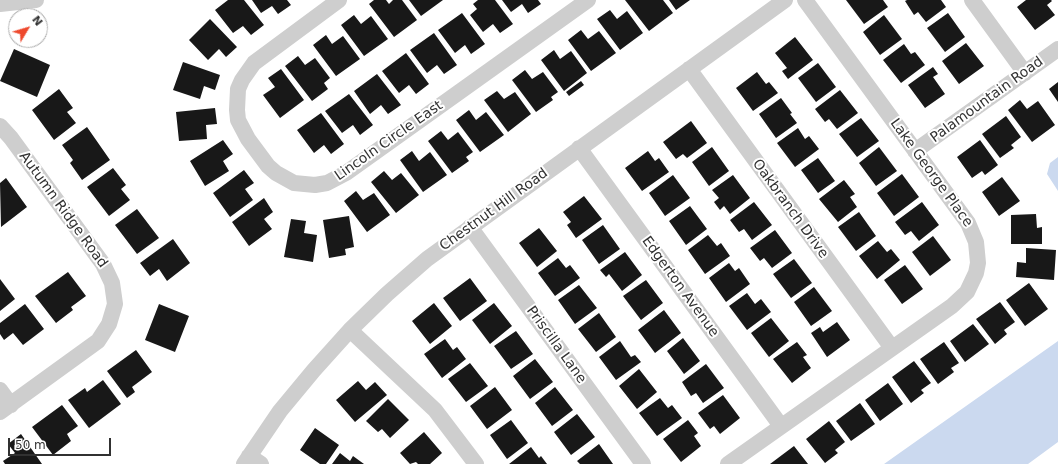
<!DOCTYPE html>
<style>
body{margin:0}
#map{position:relative;width:1058px;height:464px;overflow:hidden;background:#fff;font-family:"DejaVu Sans",sans-serif}
canvas{display:block}
.north{position:absolute;left:8px;top:8px;width:40px;height:40px;box-sizing:border-box;background:#fff;border:1px solid #adadad;border-radius:50%;rotate:52deg;font-size:11px;font-weight:700;line-height:16px;text-align:center;color:#313131}
.north::after{content:'';display:block;margin:auto;width:14px;height:18px;background:#ee492d;clip-path:polygon(50% 0,100% 100%,50% 72%,0 100%)}
.scale{position:absolute;left:8px;top:438px;width:103px;height:18px;box-sizing:border-box;border:2px solid #313131;border-top:0;padding-left:5px;font-size:12px;line-height:14px;white-space:nowrap;color:#313131;-webkit-text-stroke:3px #fff;paint-order:stroke}
</style>
<div id="map">
<canvas width="1058" height="464"></canvas>
<div class="north">N</div>
<div class="scale">50 m</div>
</div>
<script>
const context = document.querySelector('canvas').getContext('2d');
context.lineJoin = 'round';
function fillPath(path, color) { context.fillStyle = color; context.fill(path, 'evenodd'); }
const toPath = rows => new Path2D(rows.map(r => 'M' + r).join(''));
function strokePath(path, color, width, dash) { context.strokeStyle = color; context.lineWidth = width; context.lineCap = dash ? 'butt' : 'round'; context.setLineDash(dash || []); context.stroke(path); }
function write(font, color, halo, rows, align = 'center') {
  context.font = font + ' "DejaVu Sans",sans-serif'; context.lineWidth = 4; context.setLineDash([]); context.textBaseline = 'middle'; context.strokeStyle = halo; context.fillStyle = color; for (const [text, x, y, turn = 0] of rows) {
    context.save(); context.translate(x, y); context.rotate((+turn || 0) * Math.PI / 180); context.textAlign = isNaN(turn) ? turn : align; if (halo) context.strokeText(text, 0, 0); context.fillText(text, 0, 0); context.restore();
  }
}
fillPath(toPath([
 [1058,157,1058,191,1047,174,1050,163],
 [1058,341,1058,442,1028,464,884,464]
]), '#cbd9ef');
fillPath(toPath([
 [228,0,244,0,264,25,251,35,243,26,233,33,215,10],
 [252,0,287,0,291,5,278,14,272,6,261,13],
 [374,0,386,0,389,4,393,0,402,0,417,20,394,37,369,4],
 [409,0,443,0,421,16],
 [478,0,495,0,513,24,500,33,493,24,483,32,470,15,477,9,473,4],
 [502,0,538,0,541,4,528,13,522,4,511,12],
 [625,0,663,0,673,13,649,31],
 [669,0,690,0,676,10],
 [846,0,883,0,888,7,864,24],
 [907,0,941,0,946,7,926,22,918,12,914,15,905,1],
 [1026,0,1051,0,1052,1,1047,5,1055,15,1035,30,1017,7],
 [610,10,617,19,627,11,643,33,620,50,597,19],
 [462,13,485,44,471,54,465,45,455,53,438,30],
 [948,13,965,37,945,52,927,28],
 [354,15,361,24,371,16,388,39,364,56,341,25],
 [884,15,902,39,880,55,863,32],
 [210,19,237,47,226,57,219,49,208,60,189,40],
 [581,30,588,39,599,31,616,53,591,71,568,40],
 [434,33,457,65,444,74,437,65,427,73,410,50],
 [326,35,332,44,343,36,360,59,336,76,313,45],
 [795,37,813,60,788,79,782,71,787,68,775,53],
 [966,43,984,66,959,84,942,61],
 [904,44,911,54,915,52,925,65,901,83,883,60],
 [14,49,50,65,37,97,0,81],
 [554,50,560,59,571,51,587,73,564,91,541,60],
 [406,53,429,84,416,94,409,85,399,93,382,71],
 [298,56,305,65,315,58,330,78,324,83,328,89,312,101,285,66],
 [183,62,220,75,215,90,204,86,200,99,173,90],
 [818,63,836,87,816,102,798,78],
 [933,67,938,74,933,77,945,94,925,108,908,85],
 [281,69,304,100,280,118,263,95,275,87,268,78],
 [525,70,532,79,543,72,558,92,551,97,553,100,536,112,512,80],
 [757,72,766,84,769,82,778,93,753,111,736,88],
 [377,74,401,105,388,114,381,105,370,114,354,91],
 [581,81,584,85,569,96,566,92],
 [1058,82,1058,102,1049,89],
 [59,89,73,108,67,112,76,123,54,140,32,110],
 [840,90,858,113,837,129,829,119,825,122,815,109],
 [497,91,504,99,515,92,531,114,508,132,484,100],
 [349,94,373,125,360,135,353,125,342,133,325,111],
 [781,98,792,113,790,114,797,123,776,138,759,114],
 [1020,100,1027,109,1038,101,1055,125,1032,142,1008,110],
 [215,108,217,124,206,125,207,139,179,141,176,112],
 [469,110,476,120,486,112,504,135,480,152,456,120],
 [321,113,344,144,331,154,324,145,314,153,297,130],
 [1006,116,1021,137,1011,145,1014,148,1000,158,982,134],
 [861,118,879,141,857,157,839,134],
 [691,121,707,143,687,158,683,154,676,159,663,142],
 [87,127,110,160,82,180,70,163,73,160,62,145],
 [798,128,805,139,809,136,819,149,795,167,777,143],
 [441,131,448,140,458,132,473,152,466,157,469,161,452,173,428,141],
 [223,140,233,154,223,161,229,171,205,186,190,161],
 [980,140,998,165,985,175,982,171,972,178,957,157],
 [712,147,729,171,709,186,692,162],
 [879,147,897,171,876,186,859,163],
 [412,151,419,161,430,152,447,175,423,192,400,160],
 [648,151,655,161,659,158,669,172,642,191,625,168],
 [818,158,835,181,818,193,801,170],
 [113,168,126,185,121,189,130,200,109,216,87,187],
 [244,170,254,183,245,189,253,200,230,217,213,193],
 [384,171,392,180,401,173,419,195,396,213,371,182],
 [902,174,919,197,894,216,877,193],
 [673,175,690,198,665,216,649,193],
 [733,175,750,198,730,214,724,206,720,210,714,202,719,198,712,190],
 [1002,177,1020,201,999,216,982,192],
 [6,178,27,207,1,227,0,183],
 [844,180,855,194,850,197,857,207,838,222,819,199],
 [356,191,363,200,374,193,390,215,367,232,344,201],
 [584,196,602,219,576,238,567,225,571,222,563,212],
 [264,198,273,212,264,219,272,229,249,246,232,222],
 [754,202,772,225,752,240,744,229,739,232,730,220],
 [922,202,939,225,919,241,911,231,905,235,895,222],
 [690,206,707,229,686,245,669,221],
 [137,209,159,238,137,254,115,225],
 [859,212,876,236,856,251,838,227],
 [1036,214,1037,228,1042,227,1042,244,1011,244,1011,215],
 [349,216,354,247,345,249,346,255,329,258,323,220],
 [291,219,306,221,304,233,317,235,313,262,284,257],
 [603,225,620,249,599,264,582,240],
 [539,228,557,251,537,267,519,243],
 [775,230,792,253,772,268,764,258,760,261,750,248],
 [708,235,717,246,721,243,730,256,705,274,688,250],
 [933,236,951,260,930,276,912,252],
 [173,239,190,263,167,281,159,269,150,276,140,263],
 [878,241,887,252,891,249,900,260,877,279,859,256],
 [1026,248,1056,250,1054,280,1016,277,1017,262,1026,263],
 [625,252,642,275,622,291,609,274,606,277,600,270],
 [558,258,566,268,570,265,580,278,555,296,538,273],
 [794,259,812,283,791,298,773,274],
 [729,263,735,271,739,268,750,284,726,302,709,278],
 [905,265,923,289,902,304,884,280],
 [68,272,86,296,71,307,73,310,56,323,35,296],
 [470,278,487,301,460,321,443,298],
 [0,279,15,299,0,311],
 [646,280,663,303,641,320,623,296],
 [1029,283,1048,309,1025,326,1006,300],
 [579,285,597,308,575,324,558,300],
 [814,287,832,311,811,326,794,302],
 [747,293,755,304,761,299,771,312,747,330,729,306],
 [1000,302,1015,322,1004,330,1007,334,995,344,976,319],
 [434,303,452,326,430,344,412,321],
 [494,303,512,326,490,344,472,320],
 [25,304,44,329,23,345,13,333,4,340,0,334,0,323],
 [159,304,189,316,175,352,145,340],
 [664,310,681,333,655,353,638,330],
 [599,313,616,337,596,352,578,329],
 [771,318,789,341,769,357,751,333],
 [837,322,850,340,827,357,811,333,820,327,823,332],
 [973,324,989,344,965,362,950,341],
 [516,331,533,354,511,369,494,346],
 [683,338,700,361,684,374,667,351],
 [445,339,453,350,457,347,466,359,442,378,424,354],
 [620,341,631,357,635,355,641,362,616,380,599,357],
 [797,342,807,355,803,357,811,368,792,383,773,359],
 [944,342,959,363,951,368,954,372,938,384,920,359],
 [136,350,152,372,132,387,135,392,127,398,107,371],
 [535,359,553,382,530,399,513,376],
 [914,361,931,383,921,390,924,393,911,403,892,377],
 [470,363,488,386,466,402,448,379],
 [706,364,724,388,703,403,696,393,691,396,682,382],
 [639,369,657,392,637,409,619,386],
 [103,380,121,404,89,428,68,400,85,388,87,392],
 [358,381,366,390,375,382,387,395,355,422,336,400],
 [888,383,903,404,880,421,865,400],
 [495,387,512,410,487,429,470,406],
 [555,387,573,410,552,426,535,403],
 [723,395,740,418,720,434,714,426,710,429,698,413],
 [660,398,668,408,672,405,682,418,657,436,639,413],
 [388,399,409,420,390,438,382,429,378,432,366,421],
 [860,403,875,424,851,441,836,421],
 [62,405,78,426,67,434,71,441,53,455,32,427],
 [577,414,595,437,571,455,554,432],
 [511,420,528,443,507,459,490,435],
 [688,420,698,433,694,436,701,446,681,462,663,439],
 [829,421,845,442,835,450,838,453,825,463,806,439],
 [315,428,339,445,326,464,320,464,300,450],
 [424,432,442,453,430,464,418,464,416,462,410,464,400,453],
 [21,434,42,464,5,464,3,461,15,453,8,444],
 [599,444,613,464,580,464,577,461],
 [794,446,808,464,770,464],
 [531,447,539,458,541,456,547,464,509,464],
 [340,453,350,461,353,456,364,464,332,464]
]), '#181818');
strokePath(toPath([
 [339,0,254,63,242,80,238,89,237,110,238,120,248,139,268,166,276,173,294,183,315,185,327,183,346,173,588,0],
 [972,0,1025,73],
 [0,4,36,0],
 [689,69,892,348],
 [0,126,11,138,103,264,112,283,115,304,109,324,98,341,0,412],
 [579,148,781,426],
 [915,151,1058,49],
 [470,227,643,464],
 [350,330,435,410,476,464],
 [0,390,11,405],
 [249,456,261,464],
 [244,464,280,411,314,370,350,330,387,294,427,259,785,0],
 [728,464,952,306,967,292,976,273,978,263,976,242,968,223,805,0]
]), '#cecece', 16);
write('14px', '#313131', '#fff', [
 ["Palamountain Road",987,100,-36],
 ["Lincoln Circle East",389,141,-35],
 ["Lake George Place",931,173,54],
 ["Oakbranch Drive",790,209,54],
 ["Autumn Ridge Road",63,210,54],
 ["Chestnut Hill Road",494,210,-36],
 ["Edgerton Avenue",680,287,54],
 ["Priscilla Lane",556,345,54]
]);
</script>
